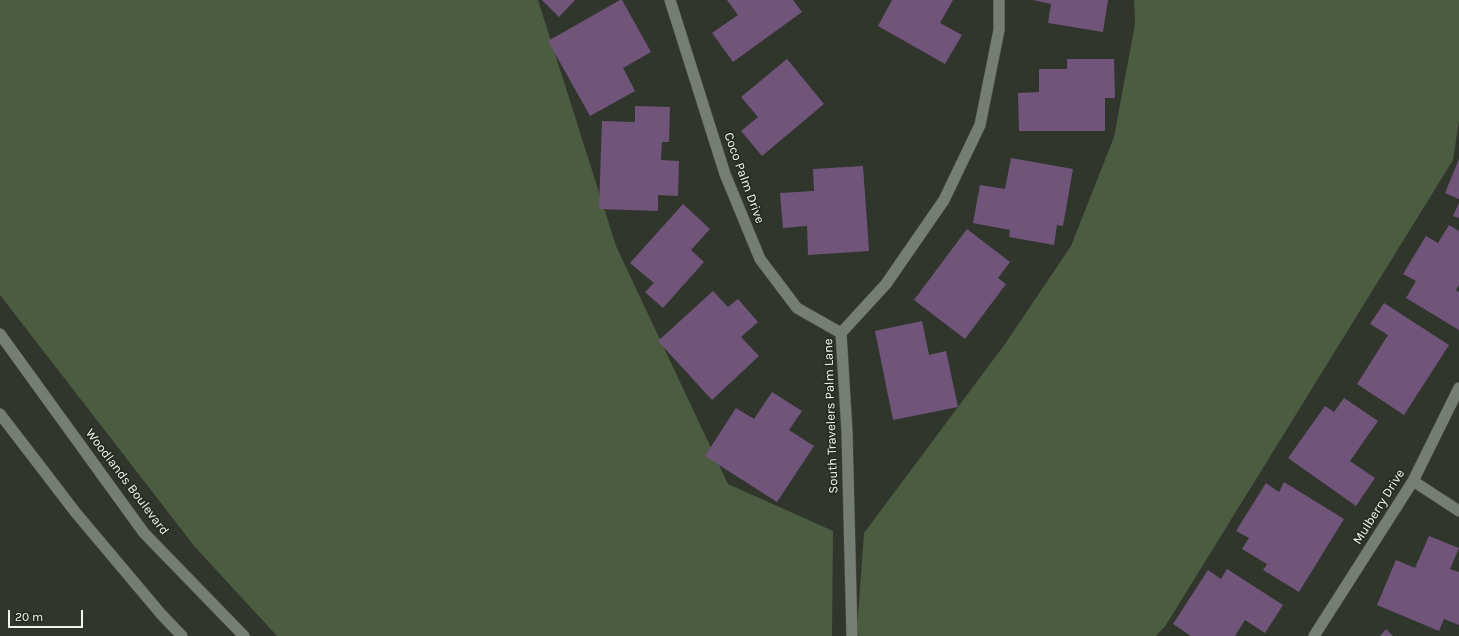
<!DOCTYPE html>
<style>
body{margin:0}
#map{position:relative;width:1459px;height:636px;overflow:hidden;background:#31362d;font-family:Karla,sans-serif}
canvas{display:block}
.scale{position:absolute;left:8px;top:610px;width:75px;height:18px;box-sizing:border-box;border:2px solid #f1f5ef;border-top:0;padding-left:5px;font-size:12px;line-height:14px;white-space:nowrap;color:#f1f5ef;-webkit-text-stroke:3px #272c23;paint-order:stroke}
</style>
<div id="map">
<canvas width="1459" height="636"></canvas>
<div class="scale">20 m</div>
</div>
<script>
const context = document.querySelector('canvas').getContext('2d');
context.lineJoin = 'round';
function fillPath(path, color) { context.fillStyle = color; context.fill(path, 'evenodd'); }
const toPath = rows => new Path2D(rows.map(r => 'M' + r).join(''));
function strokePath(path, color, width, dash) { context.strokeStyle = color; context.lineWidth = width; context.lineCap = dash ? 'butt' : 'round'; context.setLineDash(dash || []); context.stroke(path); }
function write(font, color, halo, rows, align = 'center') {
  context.font = font + ' Karla,sans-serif'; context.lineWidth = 3.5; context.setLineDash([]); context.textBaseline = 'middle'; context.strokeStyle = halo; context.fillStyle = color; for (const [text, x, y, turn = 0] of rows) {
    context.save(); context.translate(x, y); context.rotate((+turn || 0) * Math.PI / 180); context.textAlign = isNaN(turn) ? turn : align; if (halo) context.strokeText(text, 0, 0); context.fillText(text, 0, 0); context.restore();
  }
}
fillPath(toPath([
 [0,0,538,0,616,246,728,484,833,531,832,636,277,636,195,547,0,295],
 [1134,0,1459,0,1459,121,1453,160,1166,625,1156,636,859,636,857,631,864,533,1005,344,1071,246,1114,137,1135,24]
]), '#4b5c40');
fillPath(toPath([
 [542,0,575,0,559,17],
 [620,0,622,0,651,52,623,68,635,91,590,116,548,41],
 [727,0,793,0,802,12,733,62,712,33,738,15],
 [892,0,953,0,940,23,962,35,945,64,878,26],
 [1033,0,1108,0,1103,32,1048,23,1051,4],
 [787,59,824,104,762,156,741,131,758,117,741,97],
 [1067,59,1114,59,1115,98,1105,98,1105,131,1019,131,1018,93,1039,92,1039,69,1067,69],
 [635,106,670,107,669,142,662,142,661,160,679,161,678,196,658,195,658,211,599,209,602,121,635,122],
 [1011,158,1073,169,1063,226,1057,225,1054,245,1009,237,1010,230,973,223,980,185,1005,189],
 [1459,159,1459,199,1445,193],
 [863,166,869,251,808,255,807,226,783,228,780,193,814,191,813,169],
 [1459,203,1459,218,1453,216],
 [683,204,710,229,691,250,704,262,663,308,645,292,654,283,630,263],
 [1449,225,1459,231,1459,285,1456,290,1459,292,1459,330,1406,298,1416,281,1403,274,1426,236,1438,243],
 [967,229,1010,262,998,278,1006,284,965,339,914,300],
 [713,291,728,307,738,299,758,322,741,337,759,356,712,400,658,341],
 [1384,303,1449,345,1404,415,1357,384,1388,335,1370,324],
 [922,321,929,355,946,351,958,407,893,420,875,331],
 [772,392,802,411,789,430,814,446,777,502,705,456,736,408,754,419],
 [1344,398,1378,421,1350,461,1375,478,1356,506,1288,458,1325,406,1334,412],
 [1284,482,1344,519,1299,592,1263,570,1267,564,1242,549,1249,538,1236,531,1266,483,1279,492],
 [1429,536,1459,548,1450,569,1459,572,1459,625,1444,619,1439,631,1377,605,1396,560,1415,568],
 [1227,569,1283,605,1265,633,1245,620,1235,636,1191,636,1173,624,1208,570,1221,579],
 [1386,629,1393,636,1380,636]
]), '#70547a');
const minor = toPath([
 [670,0,725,174,760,259,797,308,841,333],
 [0,334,144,533,244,636],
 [0,414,76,513,161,614,182,636],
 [1413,481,1459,511],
 [852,636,847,432,841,333,886,284,944,200,980,125,999,30,999,0],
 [1314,636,1413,481,1459,388]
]);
strokePath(minor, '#4d5249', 12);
strokePath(minor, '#767d72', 11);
write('13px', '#f1f5ef', '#272c23', [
 ["Coco Palm Drive",744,178,70],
 ["South Travelers Palm Lane",831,416,-92],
 ["Woodlands Boulevard",127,482,53],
 ["Mulberry Drive",1379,507,-58]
]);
</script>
